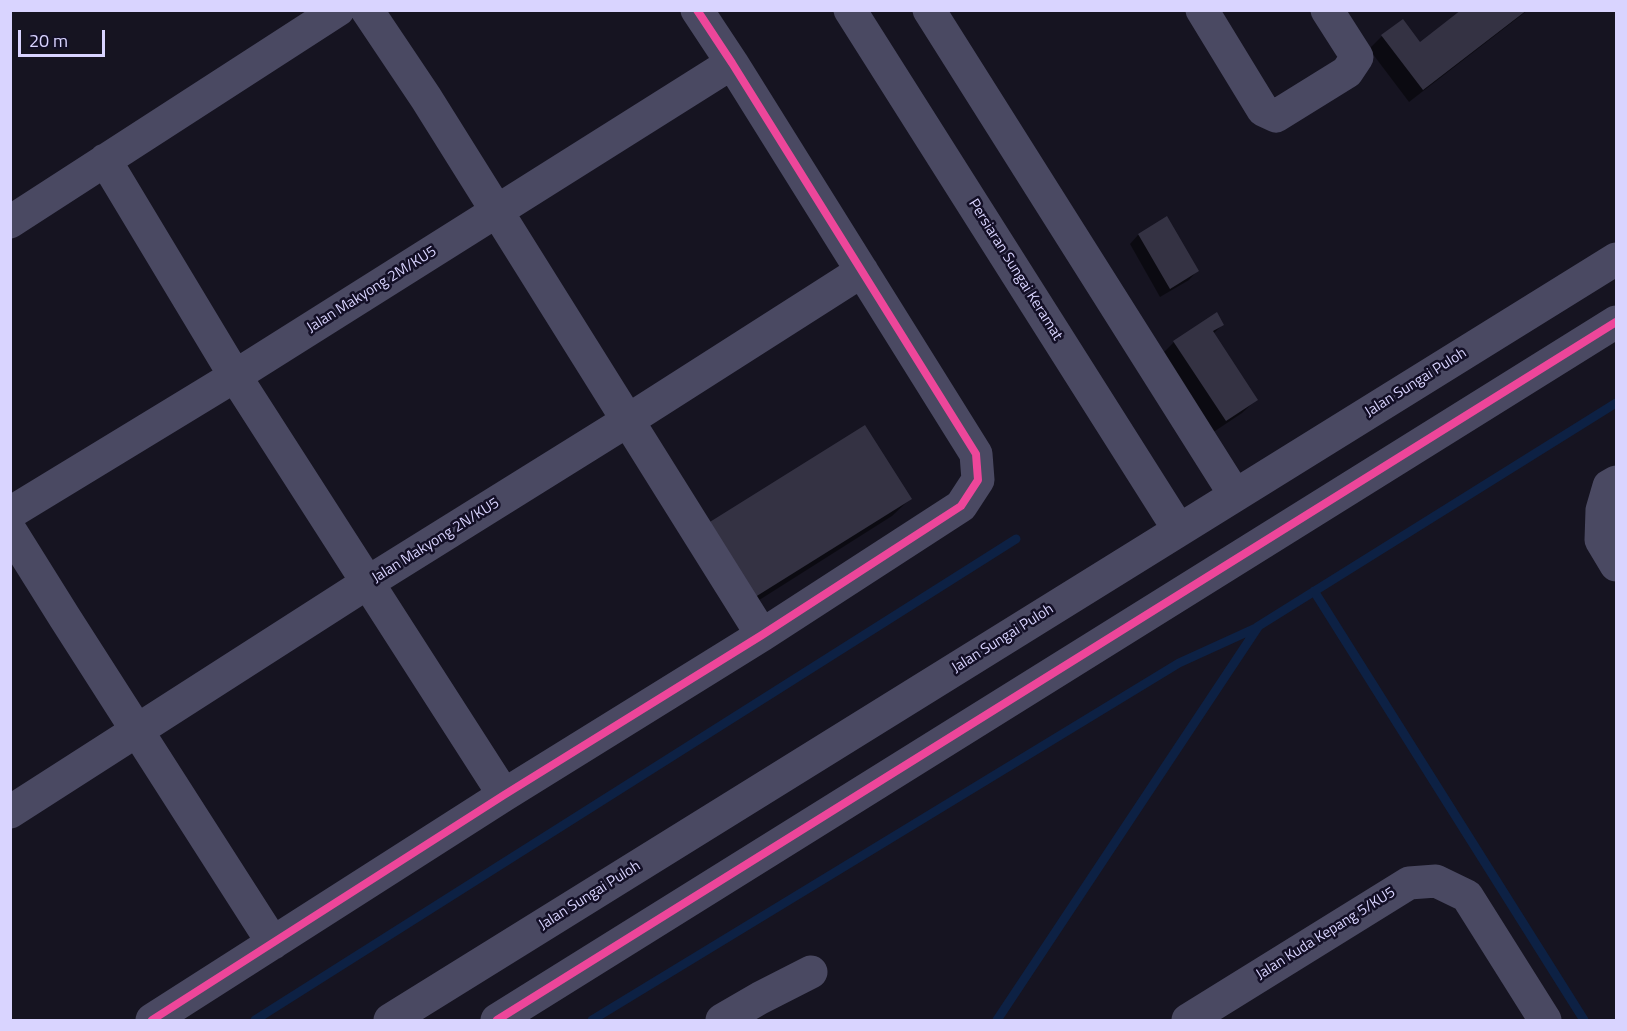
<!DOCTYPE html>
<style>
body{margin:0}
#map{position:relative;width:1627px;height:1031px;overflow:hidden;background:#161421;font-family:"Titillium Web",sans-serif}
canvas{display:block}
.frame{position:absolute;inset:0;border:12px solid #d9d4ff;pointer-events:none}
.scale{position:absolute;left:18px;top:30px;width:87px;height:27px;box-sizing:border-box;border:3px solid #d9d4ff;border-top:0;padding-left:8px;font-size:18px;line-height:21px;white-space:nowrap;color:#d9d4ff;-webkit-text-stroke:4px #130f26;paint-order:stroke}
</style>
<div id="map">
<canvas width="1627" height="1031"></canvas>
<div class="frame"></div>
<div class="scale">20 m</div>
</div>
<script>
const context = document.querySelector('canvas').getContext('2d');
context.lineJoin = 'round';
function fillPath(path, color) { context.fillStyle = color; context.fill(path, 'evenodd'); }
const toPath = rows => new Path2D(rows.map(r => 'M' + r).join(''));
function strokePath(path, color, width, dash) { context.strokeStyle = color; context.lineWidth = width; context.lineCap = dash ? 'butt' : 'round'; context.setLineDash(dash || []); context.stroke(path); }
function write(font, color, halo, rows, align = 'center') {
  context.font = font + ' "Titillium Web",sans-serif'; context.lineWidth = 5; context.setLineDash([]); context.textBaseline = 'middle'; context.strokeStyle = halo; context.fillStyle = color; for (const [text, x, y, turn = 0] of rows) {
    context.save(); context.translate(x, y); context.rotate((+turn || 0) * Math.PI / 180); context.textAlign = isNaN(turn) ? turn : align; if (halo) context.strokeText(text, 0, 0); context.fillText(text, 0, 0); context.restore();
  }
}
fillPath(toPath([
 [1464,10,1528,10,1409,102,1369,49,1382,36,1420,44],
 [1167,219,1197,271,1189,280,1160,297,1130,244,1138,235],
 [1223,324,1213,334,1256,400,1242,413,1212,433,1161,355,1174,342],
 [865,427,910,499,892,516,734,616]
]), '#0007');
strokePath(toPath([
 [1314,591,1584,1020],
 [255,1020,1016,539],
 [592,1020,1179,663,1258,627],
 [997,1020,1258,627,1257,627,1616,403]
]), '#0d2144', 9);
fillPath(toPath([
 [1461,10,1527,10,1423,90,1381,35,1403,19,1420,42],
 [1167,216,1199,271,1170,289,1138,234],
 [1217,312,1224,325,1213,331,1258,400,1226,421,1173,341],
 [865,425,912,499,752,599,705,525]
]), '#343243');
strokePath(toPath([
 [367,10,426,98,762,635],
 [850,10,1179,530],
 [929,10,1235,495],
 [1202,10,1263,110,1276,116,1347,72,1357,57,1327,10],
 [105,160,235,376,504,795],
 [10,222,338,10],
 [1616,482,1609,486,1602,510,1601,540,1616,565],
 [10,513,235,376,732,63],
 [10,530,65,618,273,943],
 [10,812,367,583,627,421,862,271],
 [152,1020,504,795,762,635,961,506,978,480,976,454,732,63,697,10],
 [390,1020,1616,259],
 [497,1020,1616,322],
 [722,1020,760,998,811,972],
 [1188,1020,1409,883,1436,881,1467,896,1545,1020]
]), '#4a4962', 33);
strokePath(toPath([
 [152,1020,504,795,762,635,961,506,978,480,976,454,732,63,697,10],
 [497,1020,1616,322]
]), '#ed469a', 8);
write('15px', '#d9d4ff', '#130f26', [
 ["Persiaran Sungai Keramat",1015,270,58],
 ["Jalan Makyong 2M/KU5",372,290,-32],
 ["Jalan Sungai Puloh",1416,383,-32],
 ["Jalan Makyong 2N/KU5",436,541,-32],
 ["Jalan Sungai Puloh",1003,639,-32],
 ["Jalan Sungai Puloh",590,896,-32],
 ["Jalan Kuda Kepang 5/KU5",1326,934,-32]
]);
</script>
